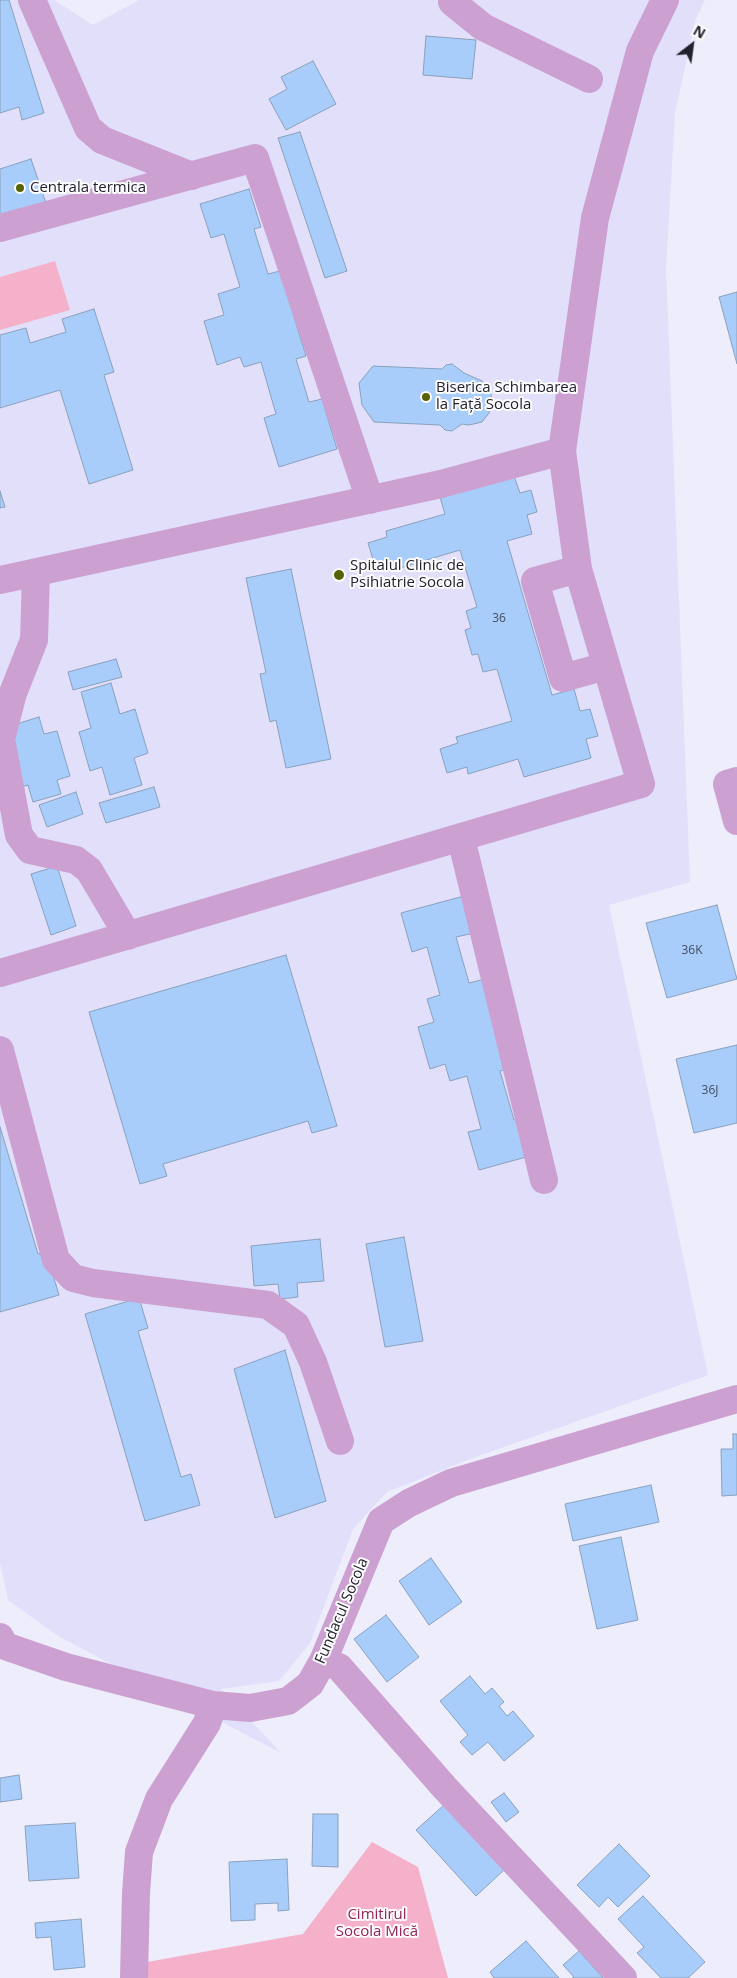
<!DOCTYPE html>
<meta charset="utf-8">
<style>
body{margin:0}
#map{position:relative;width:737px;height:1978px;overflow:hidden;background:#ededfb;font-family:"Open Sans",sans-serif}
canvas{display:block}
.north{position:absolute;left:667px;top:20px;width:50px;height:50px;-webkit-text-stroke:4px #fcfcfc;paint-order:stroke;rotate:30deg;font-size:14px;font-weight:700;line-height:20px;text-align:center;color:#22212e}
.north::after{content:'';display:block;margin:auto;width:18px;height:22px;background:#22212e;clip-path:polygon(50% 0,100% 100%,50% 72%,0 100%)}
</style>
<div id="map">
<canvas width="737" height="1978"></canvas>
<div class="north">N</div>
</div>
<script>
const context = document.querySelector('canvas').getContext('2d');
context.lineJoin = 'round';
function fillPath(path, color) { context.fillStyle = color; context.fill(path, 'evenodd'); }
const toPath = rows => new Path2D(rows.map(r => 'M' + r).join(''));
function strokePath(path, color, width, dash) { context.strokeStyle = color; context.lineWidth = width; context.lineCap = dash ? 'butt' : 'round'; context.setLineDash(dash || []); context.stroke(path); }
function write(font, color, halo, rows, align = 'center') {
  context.font = font + ' "Open Sans",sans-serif'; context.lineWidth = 4; context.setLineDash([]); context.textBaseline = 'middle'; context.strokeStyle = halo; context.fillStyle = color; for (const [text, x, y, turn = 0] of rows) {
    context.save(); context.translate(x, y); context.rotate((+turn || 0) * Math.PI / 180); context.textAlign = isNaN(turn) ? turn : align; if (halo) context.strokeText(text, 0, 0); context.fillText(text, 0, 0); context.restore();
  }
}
fillPath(toPath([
 [0,0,54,0,93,25,139,0,705,0,695,21,675,113,666,268,690,882,609,905,708,1375,470,1459,387,1492,353,1529,310,1643,279,1681,221,1689,281,1753,58,1636,8,1600,0,1563]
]), '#e1dffa');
fillPath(toPath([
 [55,261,70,310,0,330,0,277],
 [372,1842,418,1867,448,1978,146,1978,147,1962,303,1934]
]), '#f6b1ca');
const building = toPath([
 [0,0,9,0,44,113,22,120,19,107,0,113,0,0],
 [426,36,476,40,472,79,423,75,426,36],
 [313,61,336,104,286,130,269,99,287,89,281,77,313,61],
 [300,132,347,271,325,278,278,138,300,132],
 [31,159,47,206,0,221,0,169,31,159],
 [249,189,261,227,254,229,268,274,280,271,306,356,296,359,309,402,322,399,337,449,279,467,264,418,276,414,261,362,244,367,240,357,217,365,204,321,224,315,218,294,240,287,224,234,211,238,200,204,249,189],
 [737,292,737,364,719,297,737,292],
 [94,309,114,372,104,375,133,470,89,484,60,390,0,408,0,335,26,328,30,343,66,332,62,319,94,309],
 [452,364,464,373,482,381,490,391,493,403,489,413,482,422,469,425,462,424,452,431,445,430,440,425,374,422,362,405,359,383,373,366,442,369,446,365,452,364],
 [514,476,520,493,531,490,537,512,527,515,532,534,507,541,552,695,574,689,580,711,590,709,598,736,586,739,591,758,524,777,518,759,468,774,467,767,447,773,440,749,458,743,456,737,512,721,497,669,483,672,478,654,472,655,465,630,471,628,466,611,477,607,460,550,400,568,399,562,376,569,368,543,387,537,386,531,445,514,440,497,514,476],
 [0,491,5,507,0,508,0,491],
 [291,569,331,759,286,768,276,720,270,722,260,674,266,673,246,578,291,569],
 [116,659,122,677,73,690,68,672,116,659],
 [111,683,120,714,135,709,148,753,134,758,142,785,110,795,102,767,90,771,79,732,91,728,81,692,111,683],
 [39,717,44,734,57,731,70,776,57,780,61,794,33,802,28,785,18,788,10,726,39,717],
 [154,787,160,807,106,823,99,803,154,787],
 [76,792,83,814,47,827,39,805,76,792],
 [57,866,76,926,51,935,31,874,57,866],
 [464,896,474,933,456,937,469,983,485,979,510,1068,500,1071,514,1120,527,1116,537,1154,479,1170,468,1132,481,1129,467,1076,450,1081,445,1064,430,1069,418,1027,434,1022,427,999,440,995,427,947,412,952,401,913,464,896],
 [717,905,737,979,667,998,646,923,717,905],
 [286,955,337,1126,312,1133,308,1121,163,1164,167,1176,140,1184,89,1012,286,955],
 [737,1045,737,1123,694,1133,676,1059,737,1045],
 [0,1127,38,1254,46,1252,59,1295,0,1312,0,1127],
 [404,1237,423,1341,385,1347,366,1244,404,1237],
 [320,1239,324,1281,297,1283,298,1297,280,1299,278,1284,254,1286,251,1246,320,1239],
 [139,1298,148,1328,138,1331,181,1477,191,1474,200,1505,145,1521,85,1314,139,1298],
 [285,1350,326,1501,275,1518,234,1369,285,1350],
 [733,1434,737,1434,737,1495,722,1496,721,1449,733,1449,733,1434],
 [651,1485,659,1522,573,1541,565,1504,651,1485],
 [621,1537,638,1620,597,1629,579,1546,621,1537],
 [431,1558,462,1602,429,1625,399,1581,431,1558],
 [386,1615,419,1657,387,1682,354,1639,386,1615],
 [470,1676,485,1694,492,1688,504,1702,499,1706,507,1716,513,1711,534,1736,504,1761,488,1742,472,1755,460,1742,468,1735,440,1701,470,1676],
 [19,1775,22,1799,0,1802,0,1778,19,1775],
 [504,1793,519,1812,506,1822,491,1802,504,1793],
 [444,1805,504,1870,476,1896,416,1830,444,1805],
 [313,1814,338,1814,338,1867,312,1866,313,1814],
 [75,1823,79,1878,29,1881,25,1826,75,1823],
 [619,1844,650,1876,618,1907,608,1897,599,1907,577,1885,619,1844],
 [287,1859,289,1910,278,1911,278,1903,255,1904,255,1920,231,1921,229,1862,287,1859],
 [643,1896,705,1962,688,1978,661,1978,637,1953,644,1947,618,1919,643,1896],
 [81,1919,85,1967,54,1970,51,1937,36,1938,35,1923,81,1919],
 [526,1941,559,1978,494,1978,490,1972,526,1941],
 [579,1951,603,1978,572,1978,574,1977,563,1965,579,1951]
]);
fillPath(building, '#a9cdfa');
strokePath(building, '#8aa1bd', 1);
strokePath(toPath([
 [32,0,88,128,102,140,192,176],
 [453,0,452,2,483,27,589,79],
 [0,228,255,158,370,500],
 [578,569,535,581,563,678,606,666],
 [36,573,34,640,13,693,1,739,19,835,30,850,76,860,89,870,128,936],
 [0,580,441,484,562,451,595,218,640,51,665,0],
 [737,781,727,784,737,821],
 [461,838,544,1180],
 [0,973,641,784,578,569,562,451],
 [0,1050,56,1260,73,1278,93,1283,268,1305,296,1325,313,1362,340,1441],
 [0,1637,5,1646,66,1667,213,1705,250,1708,288,1701,310,1684,323,1661,381,1521,409,1503,451,1483,737,1399],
 [323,1661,339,1667,445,1788,623,1978],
 [134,1978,136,1893,139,1852,159,1799,207,1723,213,1705]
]), '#cca1d2', 28);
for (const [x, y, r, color] of [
 [20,188,5,"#576303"],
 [426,397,5,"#576303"],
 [339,575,6,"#576303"]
]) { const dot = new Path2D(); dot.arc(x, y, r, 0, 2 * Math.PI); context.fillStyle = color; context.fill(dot); strokePath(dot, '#fcfcfc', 2); }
write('12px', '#444c61', null, [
 ["36",499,619],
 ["36K",692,951],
 ["36J",710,1091]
]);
write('15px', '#22212e', '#fcfcfc', [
 ["Centrala termica",30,188],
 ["Biserica Schimbarea",436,388],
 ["la Față Socola",436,405],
 ["Spitalul Clinic de",350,566],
 ["Psihiatrie Socola",350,583]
], 'left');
write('15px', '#22212e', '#fcfcfc', [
 ["Fundacul Socola",342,1611,-67]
]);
write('15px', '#932359', '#fcfcfc', [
 ["Cimitirul",377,1915],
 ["Socola Mică",377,1932]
]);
</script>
